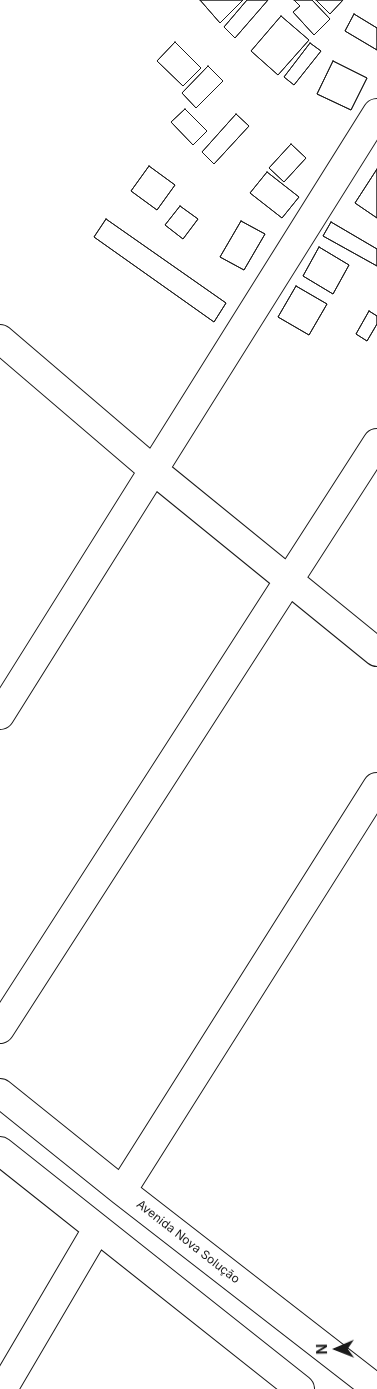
<!DOCTYPE html>
<meta charset="utf-8">
<style>
body{margin:0}
#map{position:relative;width:377px;height:1389px;overflow:hidden;background:#fff;font-family:Inter,sans-serif}
canvas{display:block}
.north{position:absolute;left:312px;top:1324px;width:50px;height:50px;-webkit-text-stroke:4px #fff;paint-order:stroke;rotate:269deg;font-size:14px;font-weight:700;line-height:20px;text-align:center;color:#1a1a1a}
.north::after{content:'';display:block;margin:auto;width:18px;height:22px;background:#1a1a1a;clip-path:polygon(50% 0,100% 100%,50% 72%,0 100%)}
</style>
<div id="map">
<canvas width="377" height="1389"></canvas>
<div class="north">N</div>
</div>
<script>
const context = document.querySelector('canvas').getContext('2d');
context.lineJoin = 'round';
function fillPath(path, color) { context.fillStyle = color; context.fill(path, 'evenodd'); }
const toPath = rows => new Path2D(rows.map(r => 'M' + r).join(''));
function strokePath(path, color, width, dash) { context.strokeStyle = color; context.lineWidth = width; context.lineCap = dash ? 'butt' : 'round'; context.setLineDash(dash || []); context.stroke(path); }
function write(font, color, halo, rows, align = 'center') {
  context.font = font + ' Inter,sans-serif'; context.lineWidth = 4; context.setLineDash([]); context.textBaseline = 'middle'; context.strokeStyle = halo; context.fillStyle = color; for (const [text, x, y, turn = 0] of rows) {
    context.save(); context.translate(x, y); context.rotate((+turn || 0) * Math.PI / 180); context.textAlign = isNaN(turn) ? turn : align; if (halo) context.strokeText(text, 0, 0); context.fillText(text, 0, 0); context.restore();
  }
}
const building = toPath([
 [200,0,243,0,220,23,200,0],
 [200,0,243,0,220,23,200,0],
 [247,0,268,0,235,38,224,27,247,0],
 [247,0,268,0,235,38,224,27,247,0],
 [294,0,312,0,330,19,314,35,293,12,300,6,294,0],
 [294,0,312,0,330,19,314,35,293,12,300,6,294,0],
 [316,0,343,0,330,14,316,0],
 [316,0,343,0,330,14,316,0],
 [354,14,377,28,377,50,345,31,354,14],
 [354,14,377,28,377,50,345,31,354,14],
 [281,16,309,40,278,75,251,51,281,16],
 [281,16,309,40,278,75,251,51,281,16],
 [175,42,201,68,183,86,157,61,175,42],
 [175,42,201,68,183,86,157,61,175,42],
 [310,43,321,51,294,85,284,77,310,43],
 [310,43,321,51,294,85,284,77,310,43],
 [333,61,367,78,351,110,317,94,333,61],
 [333,61,367,78,351,110,317,94,333,61],
 [208,66,223,81,196,108,182,93,208,66],
 [208,66,223,81,196,108,182,93,208,66],
 [185,109,207,131,193,145,171,122,185,109],
 [185,109,207,131,193,145,171,122,185,109],
 [236,114,249,126,214,164,202,152,236,114],
 [236,114,249,126,214,164,202,152,236,114],
 [291,144,306,158,284,182,269,168,291,144],
 [291,144,306,158,284,182,269,168,291,144],
 [149,166,175,185,157,210,131,191,149,166],
 [149,166,175,185,157,210,131,191,149,166],
 [377,169,377,218,355,203,377,169],
 [377,169,377,218,355,203,377,169],
 [267,172,299,197,282,218,250,193,267,172],
 [267,172,299,197,282,218,250,193,267,172],
 [180,206,198,219,183,239,165,225,180,206],
 [180,206,198,219,183,239,165,225,180,206],
 [106,219,226,303,214,322,94,237,106,219],
 [106,219,226,303,214,322,94,237,106,219],
 [241,221,265,234,244,270,220,257,241,221],
 [241,221,265,234,244,270,220,257,241,221],
 [331,222,377,249,377,266,323,236,331,222],
 [331,222,377,249,377,266,323,236,331,222],
 [319,247,349,265,333,294,303,276,319,247],
 [319,247,349,265,333,294,303,276,319,247],
 [296,286,327,304,309,335,278,317,296,286],
 [296,286,327,304,309,335,278,317,296,286],
 [369,311,377,316,377,324,367,341,356,334,369,311],
 [369,311,377,316,377,324,367,341,356,334,369,311]
]);
fillPath(building, '#e6e6e6');
strokePath(building, '#1a1a1a', 1);
const minor = toPath([
 [0,339,152,469,377,652],
 [0,715,377,113],
 [0,1029,377,443],
 [0,1093,122,1191,377,1389],
 [0,1151,300,1389],
 [122,1191,377,787],
 [3,1389,97,1229]
]);
strokePath(minor, '#1a1a1a', 30);
strokePath(minor, '#fff', 28);
write('12px', '#1a1a1a', '#fff', [
 ["Avenida Nova Solução",188,1242,38]
]);
</script>
